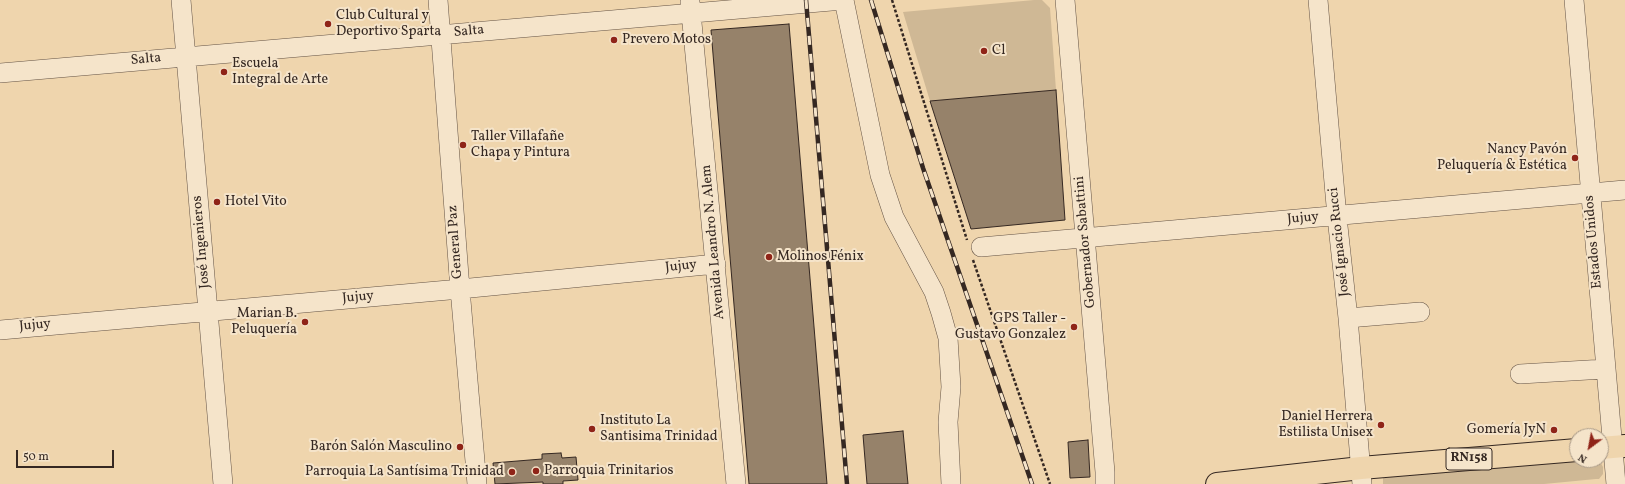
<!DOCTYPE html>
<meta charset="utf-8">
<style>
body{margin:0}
#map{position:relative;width:1625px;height:484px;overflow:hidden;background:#efd5ad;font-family:Vollkorn,serif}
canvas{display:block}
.north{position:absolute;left:1569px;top:428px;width:40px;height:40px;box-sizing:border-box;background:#f5e4ca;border:1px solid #a89987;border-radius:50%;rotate:212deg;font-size:11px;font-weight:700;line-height:16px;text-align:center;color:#352822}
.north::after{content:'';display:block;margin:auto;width:14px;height:18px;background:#8f2418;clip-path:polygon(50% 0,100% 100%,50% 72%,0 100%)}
.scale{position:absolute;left:16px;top:450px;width:98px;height:18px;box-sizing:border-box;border:2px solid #352822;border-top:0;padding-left:5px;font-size:12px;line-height:14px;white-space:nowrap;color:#352822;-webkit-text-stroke:3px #f5e4ca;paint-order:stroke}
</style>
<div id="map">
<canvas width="1625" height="484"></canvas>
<div class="north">N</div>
<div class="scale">50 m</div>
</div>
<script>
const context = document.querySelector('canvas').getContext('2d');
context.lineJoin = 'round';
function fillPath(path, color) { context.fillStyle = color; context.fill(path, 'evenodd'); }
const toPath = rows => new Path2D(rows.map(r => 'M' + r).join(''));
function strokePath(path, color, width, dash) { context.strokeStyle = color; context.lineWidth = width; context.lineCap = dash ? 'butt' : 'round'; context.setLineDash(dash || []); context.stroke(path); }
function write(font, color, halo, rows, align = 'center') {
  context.font = font + ' Vollkorn,serif'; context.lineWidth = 4; context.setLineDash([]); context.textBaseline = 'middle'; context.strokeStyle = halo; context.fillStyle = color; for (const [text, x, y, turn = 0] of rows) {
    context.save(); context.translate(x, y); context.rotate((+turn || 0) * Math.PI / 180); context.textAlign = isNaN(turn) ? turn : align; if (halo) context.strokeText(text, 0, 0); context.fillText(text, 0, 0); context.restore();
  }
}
fillPath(toPath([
 [1034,0,1042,0,1050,8,1056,90,930,101,903,12],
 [1577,460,1599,460,1603,467,1603,474,1599,479,1596,479,1544,484,1383,484,1383,476]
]), '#cfb895');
const building = toPath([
 [789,24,827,484,749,484,711,30,789,24],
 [1056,90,1065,220,971,229,930,101,1056,90],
 [903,431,908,484,867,484,863,435,903,431],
 [1088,440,1090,477,1070,478,1068,442,1088,440],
 [561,453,562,458,576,457,578,480,563,481,563,484,543,484,543,482,495,484,493,463,542,459,542,454,561,453]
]);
fillPath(building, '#96826a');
strokePath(building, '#352822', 1);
const minor = toPath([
 [181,0,223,484],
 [438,0,460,289,477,484],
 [844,0,880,175,894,217,934,292,941,313,948,338,951,387,948,422,951,484],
 [1065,0,1105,472,1105,484],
 [1318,0,1337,217,1348,318,1362,484],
 [1574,0,1616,484],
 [690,2,736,484],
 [0,73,843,0],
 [981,247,1625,190],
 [1348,318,1420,312],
 [0,330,460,289,716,264],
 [1520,374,1605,369]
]);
const highway = toPath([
 [1601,448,1625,446],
 [1217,484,1361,468,1577,450]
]);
strokePath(minor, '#645345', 20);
strokePath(highway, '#352822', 24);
strokePath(toPath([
 [892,0,967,240],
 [973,260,1050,484]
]), '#352822', 2.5, [3, 2]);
strokePath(minor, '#f5e4ca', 19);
strokePath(highway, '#efd5ad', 22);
const rail = toPath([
 [806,0,847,484],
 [871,0,923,168,1032,484]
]);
strokePath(rail, '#352822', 4.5);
strokePath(rail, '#f5e4ca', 3, [9]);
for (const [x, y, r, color] of [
 [328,24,4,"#8f2418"],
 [614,40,4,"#8f2418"],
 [984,51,4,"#8f2418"],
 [224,72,4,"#8f2418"],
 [463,145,4,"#8f2418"],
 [1575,158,4,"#8f2418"],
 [217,202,4,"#8f2418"],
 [769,257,4,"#8f2418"],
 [305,322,4,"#8f2418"],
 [1074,327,4,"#8f2418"],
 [1381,425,4,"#8f2418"],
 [592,429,4,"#8f2418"],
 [1554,430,4,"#8f2418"],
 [460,447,4,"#8f2418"],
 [536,471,4,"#8f2418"],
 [512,472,4,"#8f2418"]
]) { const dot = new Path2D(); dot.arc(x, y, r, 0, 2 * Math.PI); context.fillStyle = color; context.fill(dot); strokePath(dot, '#f5e4ca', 1.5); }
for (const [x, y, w] of [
 [1469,459,46]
]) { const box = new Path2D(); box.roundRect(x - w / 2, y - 11, w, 22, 3); context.fillStyle = '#f5e4ca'; context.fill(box); strokePath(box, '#352822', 1); }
write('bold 13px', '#352822', null, [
 ["RN158",1469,459]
]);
write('14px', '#352822', '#f5e4ca', [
 ["Club Cultural y",336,16],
 ["Deportivo Sparta",336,32],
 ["Prevero Motos",622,40],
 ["Cl",992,51],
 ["Escuela",232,64],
 ["Integral de Arte",232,80],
 ["Taller Villafañe",471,137],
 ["Chapa y Pintura",471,153],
 ["Nancy Pavón",1567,150,"right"],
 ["Peluquería & Estética",1567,166,"right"],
 ["Hotel Vito",225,202],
 ["Molinos Fénix",777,257],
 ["Marian B.",297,314,"right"],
 ["Peluquería",297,330,"right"],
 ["GPS Taller -",1066,319,"right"],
 ["Gustavo Gonzalez",1066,335,"right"],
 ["Daniel Herrera",1373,417,"right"],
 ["Estilista Unisex",1373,433,"right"],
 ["Instituto La",600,421],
 ["Santisima Trinidad",600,437],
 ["Gomería JyN",1546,430,"right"],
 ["Barón Salón Masculino",452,447,"right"],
 ["Parroquia Trinitarios",544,471],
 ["Parroquia La Santísima Trinidad",504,472,"right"]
], 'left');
write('14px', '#352822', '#f5e4ca', [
 ["Salta",469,32,-5],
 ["Salta",146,60,-5],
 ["Jujuy",1303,219,-5],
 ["José Ingenieros",202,242,-95],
 ["General Paz",456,242,-94],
 ["Avenida Leandro N. Alem",714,242,-95],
 ["Gobernador Sabattini",1086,242,-95],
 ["José Ignacio Rucci",1340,242,-96],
 ["Estados Unidos",1594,242,-95],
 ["Jujuy",681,267,-6],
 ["Jujuy",358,298,-5],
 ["Jujuy",35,326,-5]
]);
</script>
